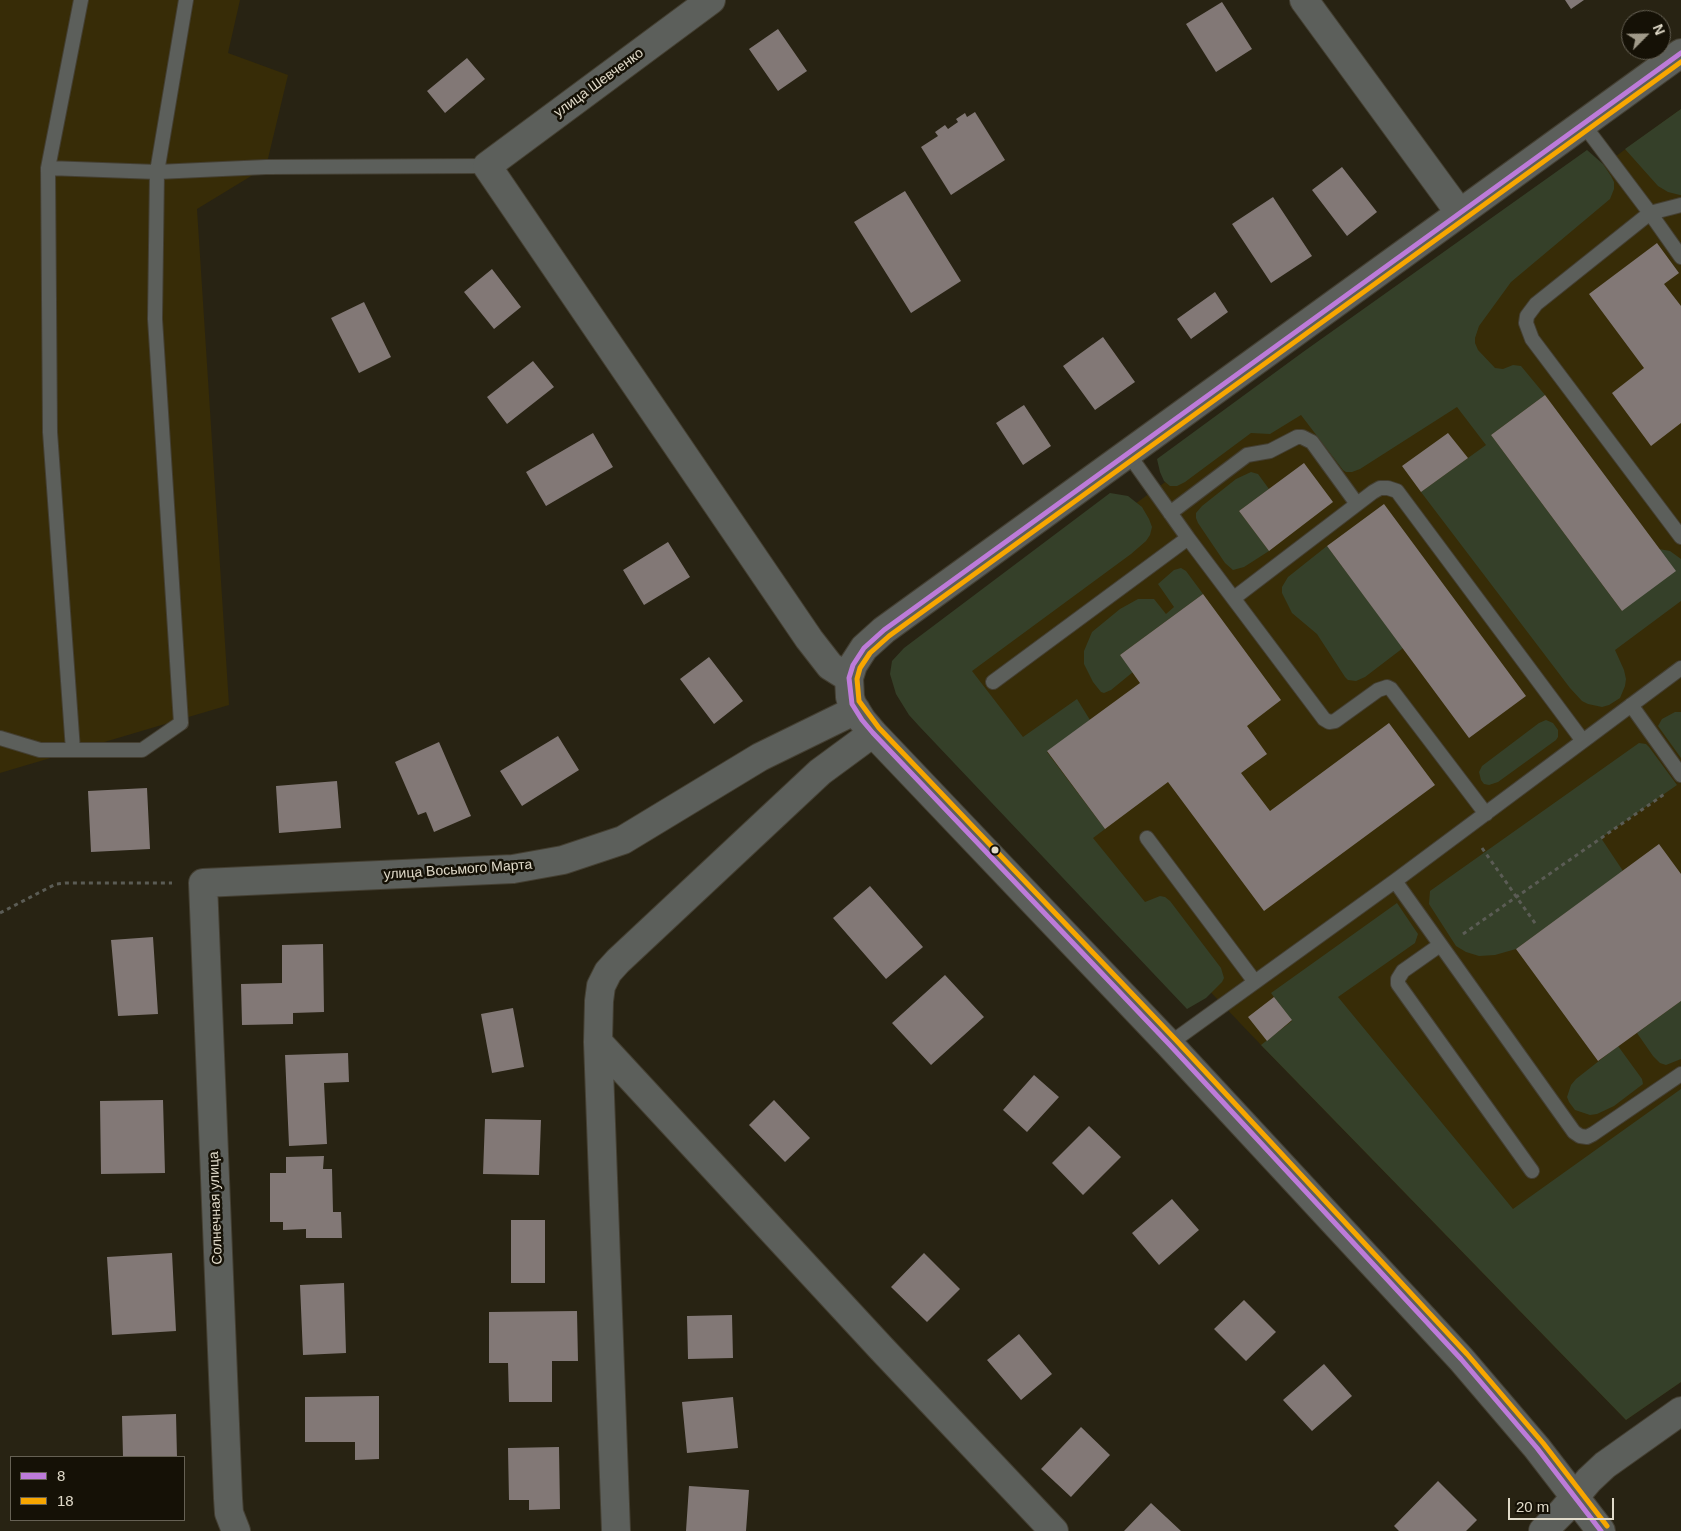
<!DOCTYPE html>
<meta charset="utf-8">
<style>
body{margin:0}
#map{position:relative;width:1681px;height:1531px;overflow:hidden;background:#282313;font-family:Helvetica,sans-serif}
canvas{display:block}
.legend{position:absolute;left:10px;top:1456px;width:175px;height:65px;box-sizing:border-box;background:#151106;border:1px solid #666154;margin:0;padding:6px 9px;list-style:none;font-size:15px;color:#e0dac9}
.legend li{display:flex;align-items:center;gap:10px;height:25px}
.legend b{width:25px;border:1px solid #666154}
.north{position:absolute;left:1621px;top:10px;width:50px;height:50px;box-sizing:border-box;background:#151106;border:1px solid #666154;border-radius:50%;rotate:67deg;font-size:14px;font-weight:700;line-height:20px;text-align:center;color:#e0dac9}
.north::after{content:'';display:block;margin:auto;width:18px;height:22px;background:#a09a89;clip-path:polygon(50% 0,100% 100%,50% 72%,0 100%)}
.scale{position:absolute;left:1508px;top:1498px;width:106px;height:22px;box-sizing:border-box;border:2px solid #e0dac9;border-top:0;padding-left:6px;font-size:15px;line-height:18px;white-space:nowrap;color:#e0dac9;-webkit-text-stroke:4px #151106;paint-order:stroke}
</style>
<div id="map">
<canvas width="1681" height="1531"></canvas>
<ul class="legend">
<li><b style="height:6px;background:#bd7bd9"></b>8</li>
<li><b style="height:6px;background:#f7a600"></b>18</li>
</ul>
<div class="north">N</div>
<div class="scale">20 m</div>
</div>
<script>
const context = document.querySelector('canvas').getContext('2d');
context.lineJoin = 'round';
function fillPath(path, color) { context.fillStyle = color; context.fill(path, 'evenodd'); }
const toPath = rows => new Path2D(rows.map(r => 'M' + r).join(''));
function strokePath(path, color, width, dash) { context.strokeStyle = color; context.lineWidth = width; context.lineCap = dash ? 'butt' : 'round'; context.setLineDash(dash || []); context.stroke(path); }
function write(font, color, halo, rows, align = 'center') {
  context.font = font + ' Helvetica,sans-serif'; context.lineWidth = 5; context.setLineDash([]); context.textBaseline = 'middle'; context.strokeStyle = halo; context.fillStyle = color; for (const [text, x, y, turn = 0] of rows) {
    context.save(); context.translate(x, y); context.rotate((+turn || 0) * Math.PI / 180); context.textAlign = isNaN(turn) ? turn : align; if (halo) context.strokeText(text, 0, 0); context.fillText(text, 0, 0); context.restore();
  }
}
fillPath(toPath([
 [0,0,240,0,228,53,288,75,266,167,197,209,229,705,0,773],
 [1681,109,1681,1382,1626,1420,1261,1045,904,671]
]), '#372c07');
fillPath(toPath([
 [1681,109,1681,195,1680,195,1668,192,1658,186,1625,149],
 [1587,150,1603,164,1611,176,1614,182,1614,189,1610,199,1511,282,1479,326,1475,338,1475,343,1478,350,1495,368,1503,369,1513,365,1521,366,1545,395,1491,435,1622,611,1659,549,1670,551,1681,559,1681,601,1615,650,1624,670,1626,679,1625,686,1620,698,1609,705,1602,707,1588,704,1582,701,1570,688,1421,492,1486,445,1457,407,1360,469,1352,472,1346,472,1343,470,1301,415,1270,434,1251,433,1185,482,1177,486,1170,486,1164,481,1160,472,1157,459,1303,352],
 [1251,472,1258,474,1269,489,1239,511,1269,551,1244,567,1233,570,1225,563,1198,523,1196,518,1196,513,1202,506,1236,479],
 [1110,493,1128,496,1142,507,1149,519,1152,527,1150,535,1146,541,1131,554,972,671,1023,737,1077,699,1090,720,1047,752,1105,829,1093,838,1145,902,1160,896,1165,897,1170,901,1221,968,1224,978,1222,982,1206,998,1187,1009,919,726,909,715,896,694,890,674,892,661,904,648],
 [1327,546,1403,648,1365,677,1356,681,1348,680,1345,677,1317,634,1292,613,1282,593,1282,587,1288,577],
 [1181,568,1186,571,1203,594,1120,655,1133,672,1111,690,1104,693,1101,692,1093,682,1084,664,1084,651,1092,632,1120,609,1138,599,1154,599,1166,614,1174,607,1158,584,1174,570],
 [1675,712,1681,712,1681,758,1658,726,1662,719],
 [1546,720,1553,723,1558,730,1558,737,1556,740,1498,782,1489,785,1484,784,1481,780,1479,772,1482,766,1539,723],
 [1639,743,1646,744,1649,747,1677,785,1601,838,1623,871,1516,949,1495,955,1479,956,1466,952,1456,946,1429,904,1430,891],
 [1397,903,1418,934,1415,943,1338,997,1513,1209,1681,1089,1681,1382,1626,1420,1261,1045,1292,1021,1271,993],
 [1681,1001,1681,1059,1666,1065,1660,1063,1653,1056,1637,1033],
 [1618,1046,1642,1079,1643,1084,1614,1106,1597,1114,1590,1115,1575,1110,1569,1102,1567,1097,1571,1085,1576,1079]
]), '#354029');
fillPath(toPath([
 [1565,0,1584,0,1571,9],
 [1222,2,1252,49,1216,72,1186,24],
 [778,29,807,71,778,91,749,49],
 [467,58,485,79,445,113,427,91],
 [975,112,1005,160,951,195,921,147,938,136,935,132,945,125,948,129,958,122,956,119,965,113,967,117],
 [1342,167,1377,212,1347,236,1312,190],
 [905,191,961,281,911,313,854,222],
 [1273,197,1312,256,1271,283,1232,224],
 [1657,243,1679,273,1664,284,1681,306,1681,423,1651,446,1612,393,1644,368,1589,294],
 [492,269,521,307,494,329,464,292],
 [1215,292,1228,312,1191,339,1177,319],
 [364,302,391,357,359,373,331,318],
 [1103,337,1135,382,1095,410,1063,366],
 [533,361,554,387,507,424,487,397],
 [1545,395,1676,571,1622,611,1491,435],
 [1024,405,1051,446,1023,465,996,423],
 [593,433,613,467,546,506,526,472],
 [1448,433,1468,458,1421,492,1402,466],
 [1304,463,1333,502,1269,551,1239,511],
 [1384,504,1526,696,1469,738,1327,546],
 [668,542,690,577,644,605,623,570],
 [1203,594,1281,700,1247,726,1267,754,1241,773,1270,811,1389,723,1435,785,1264,911,1168,782,1105,829,1047,751,1140,683,1120,655],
 [709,657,743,701,714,724,680,679],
 [558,736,579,770,522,806,500,771],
 [439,742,471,816,434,832,426,812,418,815,395,762],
 [337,781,341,828,279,833,276,786],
 [147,788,150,849,91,852,88,791],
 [1659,844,1681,874,1681,1001,1598,1061,1516,949],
 [870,886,923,947,886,979,833,918],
 [153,937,158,1014,118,1016,111,940],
 [323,944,324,1012,293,1013,293,1024,242,1025,241,984,282,983,282,945],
 [945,975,984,1017,931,1065,892,1023],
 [1274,997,1292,1020,1267,1041,1248,1017],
 [513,1008,524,1067,492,1073,481,1014],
 [348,1053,349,1082,324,1083,327,1144,289,1146,285,1055],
 [1034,1075,1059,1097,1027,1132,1003,1110],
 [163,1100,165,1173,101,1174,100,1101],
 [774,1100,810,1138,785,1162,749,1125],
 [485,1119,541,1120,539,1175,483,1174],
 [1089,1126,1121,1157,1083,1195,1052,1163],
 [324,1156,323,1169,332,1169,333,1212,341,1212,342,1238,306,1238,306,1229,283,1230,283,1222,270,1222,270,1173,286,1173,286,1157],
 [1172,1199,1199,1230,1159,1265,1132,1233],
 [511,1220,545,1220,545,1283,511,1283],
 [172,1253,176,1331,112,1335,107,1257],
 [924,1253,960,1289,927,1322,891,1287],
 [344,1283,346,1353,303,1355,300,1285],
 [1244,1300,1276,1332,1246,1361,1214,1329],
 [577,1311,578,1361,552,1361,552,1402,509,1402,508,1363,489,1363,489,1312],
 [732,1315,733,1358,688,1359,687,1316],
 [1019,1334,1052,1374,1021,1400,987,1360],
 [1324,1364,1352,1396,1312,1431,1283,1400],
 [379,1396,379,1459,355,1460,355,1442,305,1442,305,1397],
 [733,1397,738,1448,687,1453,682,1402],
 [176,1414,177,1457,123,1457,122,1416],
 [1081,1427,1110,1455,1071,1497,1041,1469],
 [559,1447,560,1509,529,1510,529,1500,509,1500,508,1448],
 [1438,1481,1477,1520,1466,1531,1399,1531,1394,1526],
 [689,1486,749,1490,746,1531,686,1531],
 [1151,1503,1181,1531,1124,1531]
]), '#827876');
const lane = toPath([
 [1583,124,1650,213,1681,257],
 [48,168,81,0],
 [1681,205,1650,213,1536,304,1527,316,1526,323,1532,339,1681,537],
 [1127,452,1188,538,1324,719,1329,722,1335,721,1378,690,1387,687,1391,689,1486,814],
 [1170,513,1247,455,1270,451,1297,437,1302,437,1312,442,1357,504],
 [1234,598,1373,492,1380,488,1388,488,1397,491,1583,741],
 [993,682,1188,538],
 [1631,705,1681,775],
 [0,738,40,750,142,750,181,723,155,319,157,172,266,167,487,166],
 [73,750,50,432,48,168,157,172,186,0],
 [1147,838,1255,982],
 [1395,881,1574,1132,1580,1136,1587,1137,1593,1134,1681,1074],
 [1440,945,1403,971,1398,979,1398,984,1532,1171],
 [1169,1044,1395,881,1681,668]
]);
const street = toPath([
 [711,0,487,166,809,639,830,666,849,678],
 [1304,0,1459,212],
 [873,733,820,772,618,961,608,972,601,986,599,1001,598,1042,881,1348,1054,1531],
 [598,1042,616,1531],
 [236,1531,229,1513,228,1498,203,883,513,869,563,860,623,840,760,757,856,710],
 [1543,1531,1562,1512,1589,1480,1605,1465,1681,1411],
 [1601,1531,1537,1448,1461,1359,1169,1044,873,733,862,720,852,704,850,697,849,678,853,665,864,648,884,630,1681,53]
]);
strokePath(lane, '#443f32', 16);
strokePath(street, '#443f32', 30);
strokePath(toPath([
 [1482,848,1537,926],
 [0,913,48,888,56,884,66,883,172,883],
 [1463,934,1666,793]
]), '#5b5c55', 3, [4, 4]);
strokePath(lane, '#5c5f5b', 14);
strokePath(street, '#5c5f5b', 28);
strokePath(toPath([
 [1601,1531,1537,1448,1461,1359,1169,1044,873,733,862,720,852,704,849,678,853,665,864,648,884,630,1681,53]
]), '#bd7bd9', 5);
strokePath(toPath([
 [1607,1526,1543,1443,1467,1354,1175,1039,879,728,859,701,857,679,860,668,870,653,889,636,1681,62]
]), '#f7a600', 5);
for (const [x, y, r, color] of [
 [995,850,4.5,"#e0dac9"]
]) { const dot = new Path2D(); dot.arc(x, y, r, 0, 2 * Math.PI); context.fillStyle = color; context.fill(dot); strokePath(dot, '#151106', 2); }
write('14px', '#e0dac9', '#151106', [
 ["улица Шевченко",599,83,-36],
 ["улица Восьмого Марта",458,870,-4],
 ["Солнечная улица",216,1208,-92]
]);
</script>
